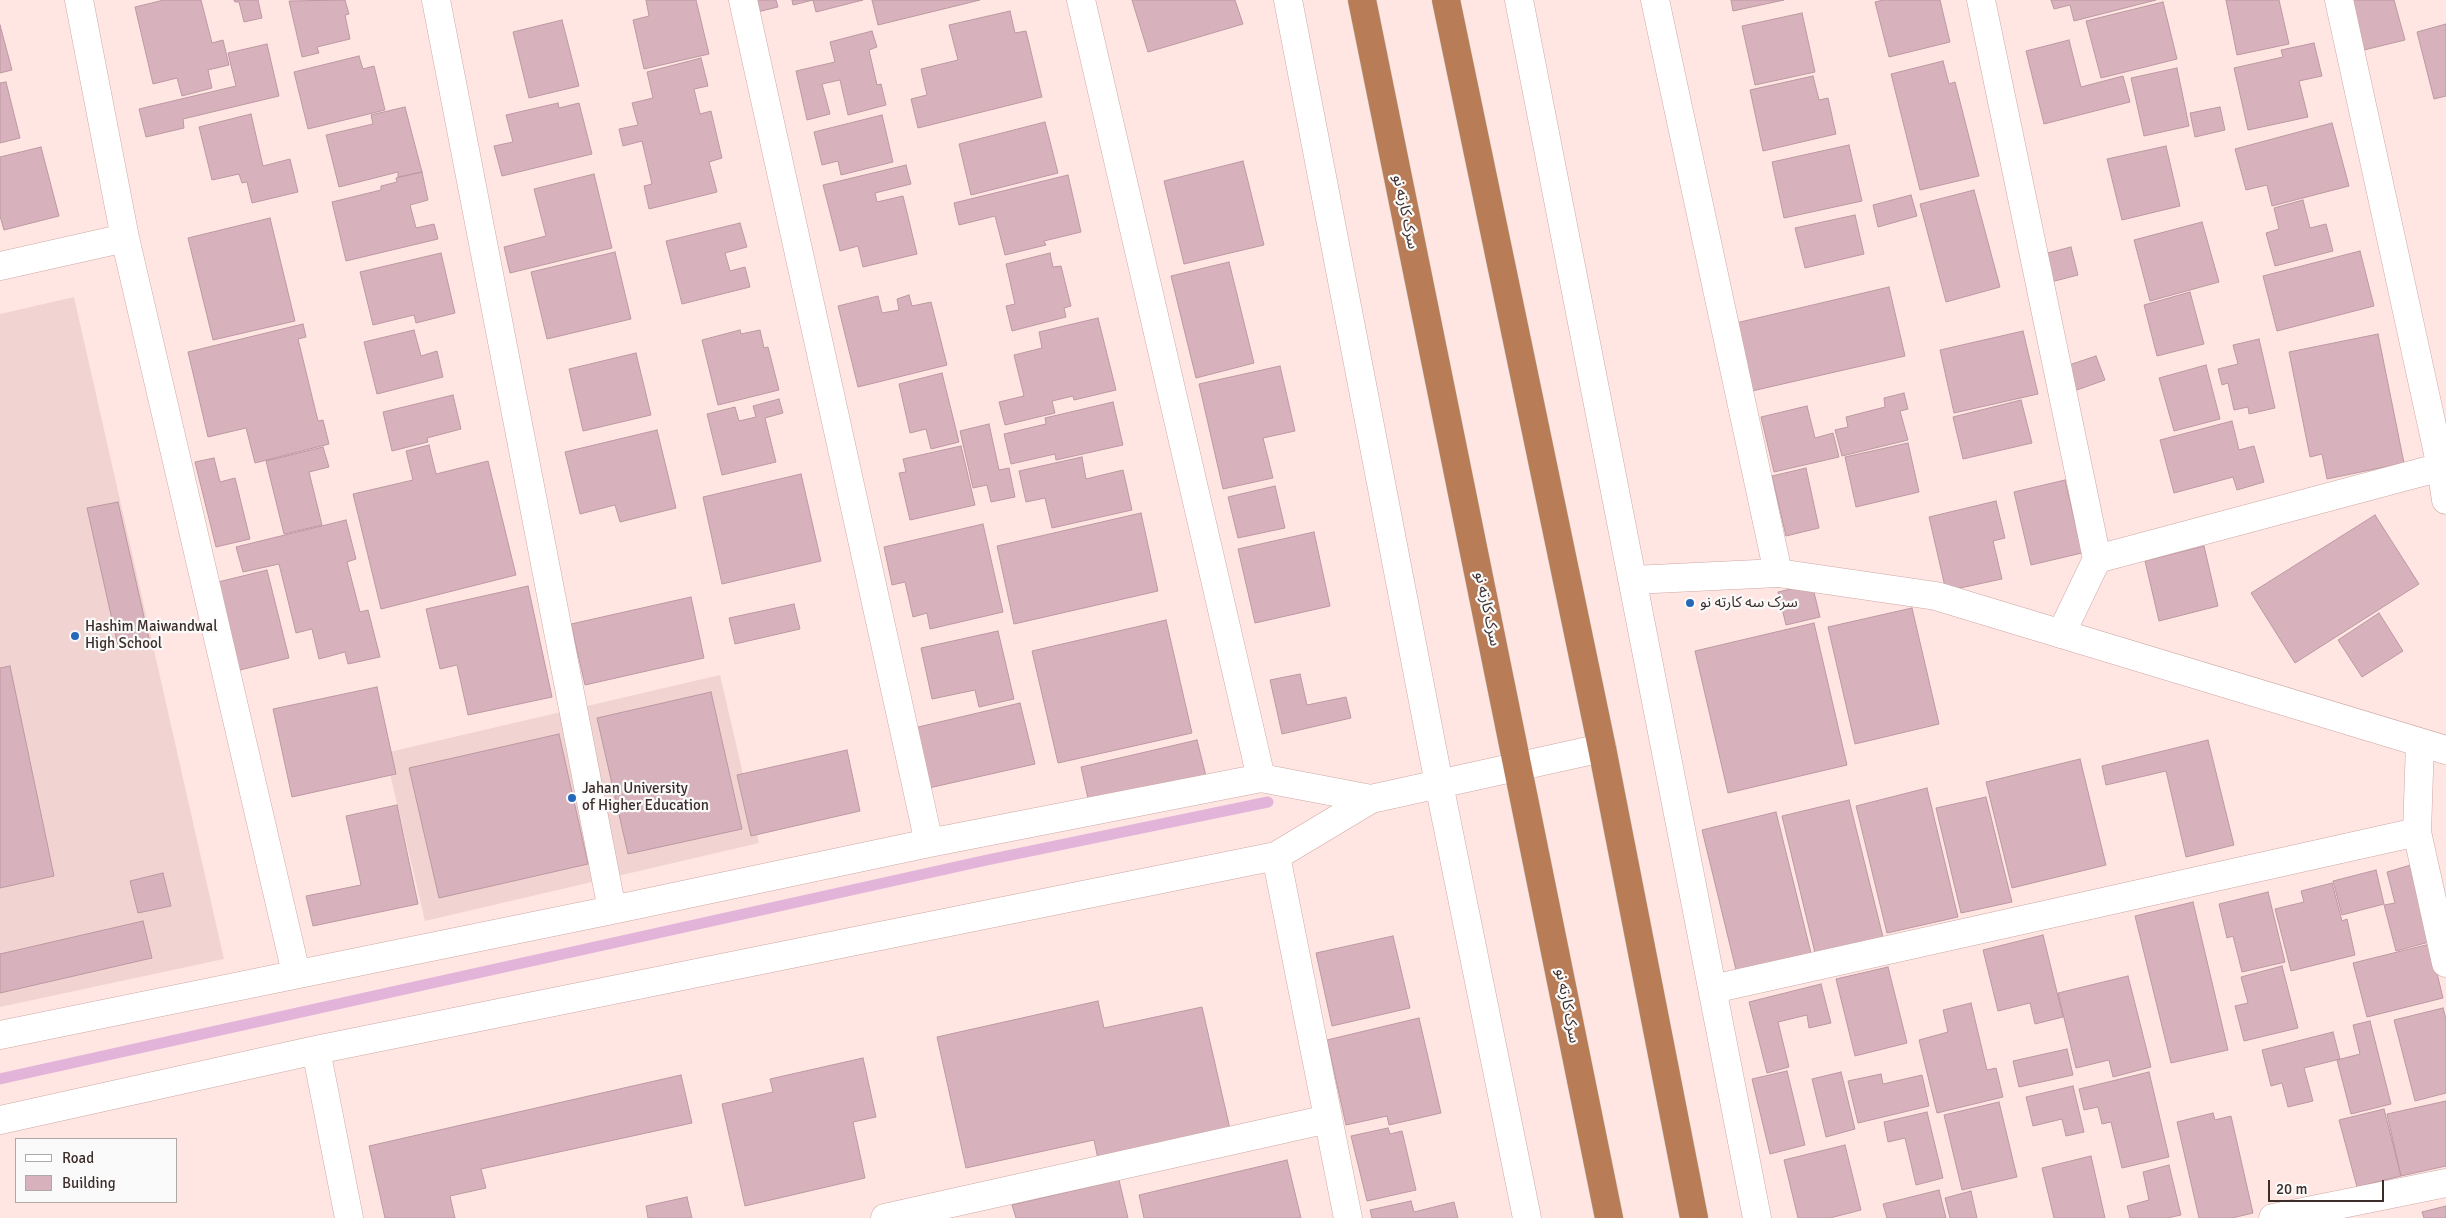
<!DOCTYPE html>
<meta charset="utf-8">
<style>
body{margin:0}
#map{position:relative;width:2446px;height:1218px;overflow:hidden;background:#ffe6e3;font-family:Signika,sans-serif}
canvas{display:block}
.legend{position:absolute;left:15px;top:1138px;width:162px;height:65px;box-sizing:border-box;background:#fafafa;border:1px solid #aea8a7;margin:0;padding:6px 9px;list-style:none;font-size:15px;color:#3c2d2b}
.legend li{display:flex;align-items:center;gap:10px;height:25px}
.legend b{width:25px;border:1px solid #aea8a7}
.scale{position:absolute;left:2268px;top:1180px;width:116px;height:22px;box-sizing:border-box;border:2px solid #3c2d2b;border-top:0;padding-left:6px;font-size:15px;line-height:18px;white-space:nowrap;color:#3c2d2b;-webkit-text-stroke:4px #fafafa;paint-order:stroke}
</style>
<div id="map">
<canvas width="2446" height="1218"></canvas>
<ul class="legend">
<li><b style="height:6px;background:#fff"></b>Road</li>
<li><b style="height:14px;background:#d7b2bc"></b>Building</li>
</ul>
<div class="scale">20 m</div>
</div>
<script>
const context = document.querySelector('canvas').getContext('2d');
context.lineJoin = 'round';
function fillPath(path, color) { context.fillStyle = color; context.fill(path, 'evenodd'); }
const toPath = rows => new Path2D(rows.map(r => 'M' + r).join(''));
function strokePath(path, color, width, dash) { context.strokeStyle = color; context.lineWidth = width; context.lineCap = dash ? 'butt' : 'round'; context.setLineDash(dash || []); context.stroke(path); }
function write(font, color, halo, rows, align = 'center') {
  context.font = font + ' Signika,"Noto Sans Arabic",sans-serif'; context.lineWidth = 4.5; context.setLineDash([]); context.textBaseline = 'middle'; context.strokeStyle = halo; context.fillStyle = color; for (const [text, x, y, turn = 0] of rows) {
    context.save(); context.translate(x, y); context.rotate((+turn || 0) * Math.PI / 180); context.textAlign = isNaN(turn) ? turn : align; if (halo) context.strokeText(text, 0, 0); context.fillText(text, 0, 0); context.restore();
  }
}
fillPath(toPath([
 [74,297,224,959,0,1007,0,314],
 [720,675,759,843,425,921,385,753]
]), '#f1d4d1');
strokePath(toPath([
 [0,1079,987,860,1268,802]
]), '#e3b4d9', 11);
const building = toPath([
 [164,0,201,0,212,43,223,40,229,65,208,70,212,88,182,96,177,78,153,84,135,7,164,0],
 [234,0,258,0,262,18,244,22,239,2,235,2,234,0],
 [345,0,349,14,345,15,350,39,317,47,319,53,302,57,289,1,345,0],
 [646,0,696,0,709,54,644,69,633,20,649,16,646,0],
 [750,0,776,0,778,7,753,13,750,0],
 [792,0,863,0,816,12,813,0,793,5,792,0],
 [872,0,980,0,878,25,872,0],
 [1132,0,1235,0,1243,24,1148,52,1132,0],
 [1731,0,1784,0,1733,11,1731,0],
 [1883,0,1940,0,1950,42,1889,57,1875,2,1883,0],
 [2051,0,2156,0,2074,21,2070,5,2054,9,2051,0],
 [2226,0,2279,0,2289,44,2237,55,2226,0],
 [2351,0,2394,0,2405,40,2364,50,2351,0],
 [2163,2,2177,59,2101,78,2086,21,2163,2],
 [1010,11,1015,33,1026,31,1042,97,918,128,911,99,927,95,921,69,958,60,949,25,1010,11],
 [1802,13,1815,72,1755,85,1742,26,1802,13],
 [562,20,579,86,529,98,513,32,562,20],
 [2446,24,2446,96,2434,99,2417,32,2446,24],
 [0,25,12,70,0,73,0,25],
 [872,31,877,47,869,50,877,85,881,84,886,105,848,115,840,80,822,84,830,114,807,120,796,71,835,62,830,42,872,31],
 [2069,40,2081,87,2123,76,2130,102,2044,124,2026,51,2069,40],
 [2314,43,2322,76,2299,81,2308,117,2248,130,2234,68,2283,57,2281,50,2314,43],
 [267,44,279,96,183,119,184,128,146,137,139,109,236,86,228,53,267,44],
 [359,56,363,69,374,66,385,110,308,129,294,72,359,56],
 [701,58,708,86,694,89,700,114,711,111,722,158,709,162,717,192,649,209,644,186,652,184,642,141,623,146,619,129,638,125,632,103,653,98,647,72,701,58],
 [1943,61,1949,84,1955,82,1979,176,1920,190,1891,74,1943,61],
 [2177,68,2189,126,2144,136,2131,78,2177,68],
 [1813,76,1819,100,1828,98,1836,134,1763,151,1750,90,1813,76],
 [6,82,20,138,0,143,0,83,6,82],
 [558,103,559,108,579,103,592,154,502,176,494,146,513,142,506,115,558,103],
 [405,107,422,172,398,177,398,172,339,187,326,135,373,124,371,115,405,107],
 [2220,107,2225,130,2195,137,2190,113,2220,107],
 [251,114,263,166,290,159,298,192,252,203,247,182,242,183,239,174,212,180,199,127,251,114],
 [882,115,893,162,841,175,838,161,822,165,814,132,882,115],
 [1045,122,1058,173,971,195,959,144,1045,122],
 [2332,123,2349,186,2272,206,2267,185,2246,190,2235,149,2332,123],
 [1849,145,1862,201,1784,218,1772,162,1849,145],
 [2166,146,2180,206,2122,220,2107,159,2166,146],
 [41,147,59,216,4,230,0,216,0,157,41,147],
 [1243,161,1264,245,1184,264,1164,181,1243,161],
 [906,165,911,184,875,193,877,202,903,196,917,254,863,267,858,246,840,251,823,185,906,165],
 [422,172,428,200,410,205,416,228,434,224,438,239,346,261,332,202,381,190,381,186,397,182,396,178,422,172],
 [594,174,612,248,510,273,504,247,546,236,534,189,594,174],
 [1068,175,1081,232,1044,241,1046,245,1005,255,995,216,959,225,954,203,1068,175],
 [1974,190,2000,287,1946,302,1920,204,1974,190],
 [1911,195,1917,216,1878,227,1873,205,1911,195],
 [2303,200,2310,228,2326,224,2333,251,2275,266,2266,233,2279,229,2274,208,2303,200],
 [1855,215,1864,254,1805,268,1795,228,1855,215],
 [270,218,295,321,213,340,188,238,270,218],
 [2202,222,2219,282,2150,301,2134,240,2202,222],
 [740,223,747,247,725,253,730,271,745,267,750,287,682,304,666,241,740,223],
 [2071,247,2078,275,2047,283,2040,255,2071,247],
 [2360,251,2374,306,2277,331,2263,276,2360,251],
 [615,252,631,319,547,339,531,272,615,252],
 [441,253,455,313,416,323,414,315,373,325,360,272,441,253],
 [1050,253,1053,267,1061,266,1071,306,1064,308,1066,317,1012,331,1006,306,1015,304,1006,264,1050,253],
 [1229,262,1254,363,1196,378,1171,276,1229,262],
 [1889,287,1905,356,1752,391,1736,323,1889,287],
 [2190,292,2204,344,2157,356,2144,305,2190,292],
 [909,295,912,306,931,302,947,365,858,387,838,306,878,296,882,313,899,310,897,299,909,295],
 [1098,318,1116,390,1074,400,1073,396,1052,401,1055,413,1005,425,999,402,1024,396,1014,355,1042,348,1039,332,1098,318],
 [303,324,306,337,298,339,318,421,323,420,329,444,255,463,246,428,208,437,188,352,303,324],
 [414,330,421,356,437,351,443,377,377,394,364,342,414,330],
 [740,330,741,334,760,330,764,348,768,347,779,390,718,405,702,340,740,330],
 [2023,331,2038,394,1954,413,1940,350,2023,331],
 [2378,334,2404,463,2327,479,2322,454,2310,457,2289,352,2378,334],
 [2259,339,2275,408,2249,414,2248,407,2234,410,2228,383,2222,385,2218,369,2238,364,2233,345,2259,339],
 [636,353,651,415,583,431,569,369,636,353],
 [2096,356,2105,380,2074,391,2066,366,2096,356],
 [2206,365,2220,419,2174,431,2159,378,2206,365],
 [1280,366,1295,431,1263,438,1273,478,1223,489,1199,384,1280,366],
 [942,373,959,442,931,449,926,429,910,433,899,384,942,373],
 [1904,393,1908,409,1900,411,1908,440,1842,456,1835,430,1848,427,1846,417,1885,407,1884,398,1904,393],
 [453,395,461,429,427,438,428,442,392,451,383,412,453,395],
 [779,399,783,413,765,418,776,462,722,475,707,414,735,407,739,421,756,417,753,406,779,399],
 [2021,400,2032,443,1963,459,1953,417,2021,400],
 [1113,402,1123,445,1056,460,1055,454,1011,464,1004,434,1046,424,1045,418,1113,402],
 [1807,406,1815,438,1833,433,1839,457,1774,472,1761,417,1807,406],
 [2232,421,2239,450,2254,446,2264,482,2237,490,2233,477,2174,493,2160,440,2232,421],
 [989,424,999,470,1009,468,1015,497,991,502,987,485,973,488,960,431,989,424],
 [657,430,676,508,620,522,615,505,580,514,565,452,657,430],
 [1908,443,1919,492,1856,507,1845,457,1908,443],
 [429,445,436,474,488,461,516,575,381,609,353,494,413,480,406,451,429,445],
 [961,446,975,505,910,520,899,473,906,472,903,459,961,446],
 [323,447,329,467,309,472,322,525,284,534,266,461,323,447],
 [1082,457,1086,479,1123,470,1132,510,1052,528,1045,498,1026,502,1019,471,1082,457],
 [214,458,220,482,235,478,250,539,216,547,195,462,214,458],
 [1806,468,1819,528,1786,536,1772,476,1806,468],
 [801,474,821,561,722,584,703,497,801,474],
 [2065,480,2082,553,2031,565,2014,492,2065,480],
 [1275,486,1285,528,1238,538,1228,497,1275,486],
 [1996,501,2005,538,1993,541,2002,579,1946,591,1929,517,1996,501],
 [118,502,149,639,118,646,87,508,118,502],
 [1141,513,1158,591,1014,624,997,546,1141,513],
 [2375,515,2419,584,2295,663,2251,593,2375,515],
 [346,520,356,559,347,562,360,612,368,610,380,657,348,664,345,652,319,659,312,629,296,633,279,564,243,572,236,547,346,520],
 [983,524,1003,612,930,629,927,613,913,617,905,582,892,585,884,547,983,524],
 [1314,532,1330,606,1255,623,1238,549,1314,532],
 [2204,546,2218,606,2159,621,2145,561,2204,546],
 [267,570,289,658,232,672,210,584,267,570],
 [1812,584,1820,617,1786,625,1778,592,1812,584],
 [528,586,552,697,468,715,457,665,440,669,426,609,528,586],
 [691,597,704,658,585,685,571,624,691,597],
 [794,604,800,629,735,644,729,618,794,604],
 [1912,608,1939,724,1855,744,1828,627,1912,608],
 [2379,613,2403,651,2362,677,2338,640,2379,613],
 [1166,620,1192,733,1058,763,1032,651,1166,620],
 [1814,623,1847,765,1728,793,1695,651,1814,623],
 [998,631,1014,699,979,707,975,690,932,699,921,648,998,631],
 [10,666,54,876,0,888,0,668,10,666],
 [1300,674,1307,705,1346,697,1351,718,1282,734,1270,680,1300,674],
 [377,687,396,774,292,797,273,709,377,687],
 [711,692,742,829,628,854,597,718,711,692],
 [1020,703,1035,764,929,788,914,728,1020,703],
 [559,734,588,864,439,898,409,768,559,734],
 [1197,740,1206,776,1089,803,1081,767,1197,740],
 [2208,740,2234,845,2186,857,2166,771,2106,785,2102,766,2208,740],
 [847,750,860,811,751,836,737,775,847,750],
 [2080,759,2106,865,2012,888,1986,782,2080,759],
 [1927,788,1958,917,1887,933,1856,806,1927,788],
 [1986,797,2012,902,1961,913,1936,808,1986,797],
 [1849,800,1884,941,1816,957,1782,816,1849,800],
 [397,805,418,904,313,926,306,896,361,885,346,816,397,805],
 [1776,812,1811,953,1736,970,1702,830,1776,812],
 [2414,864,2433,941,2396,951,2384,905,2395,903,2387,872,2414,864],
 [2376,870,2384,904,2342,915,2333,881,2376,870],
 [163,873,171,906,138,913,130,881,163,873],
 [2332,883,2342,921,2347,919,2355,955,2291,971,2275,909,2304,902,2301,891,2332,883],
 [2268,892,2285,962,2242,972,2233,936,2227,938,2219,904,2268,892],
 [2193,902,2228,1050,2171,1063,2135,916,2193,902],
 [143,921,152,958,0,993,0,954,143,921],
 [2043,935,2063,1017,2035,1024,2030,1003,1998,1011,1983,950,2043,935],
 [1393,936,1410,1008,1332,1026,1316,953,1393,936],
 [2430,944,2443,998,2367,1017,2353,963,2430,944],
 [2282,966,2298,1028,2244,1041,2235,1006,2248,1003,2241,977,2282,966],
 [1888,967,1907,1043,1855,1056,1836,979,1888,967],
 [2128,976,2151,1067,2113,1077,2109,1060,2076,1068,2058,993,2128,976],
 [1821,984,1831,1023,1809,1028,1807,1015,1778,1022,1789,1067,1767,1073,1749,1002,1821,984],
 [1098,1001,1104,1028,1202,1007,1230,1129,1098,1159,1094,1140,966,1168,937,1037,1098,1001],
 [1971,1003,1987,1070,1996,1068,2003,1097,1937,1113,1919,1040,1948,1032,1943,1010,1971,1003],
 [2443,1008,2446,1019,2446,1093,2415,1101,2394,1020,2443,1008],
 [1419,1018,1441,1113,1389,1125,1387,1116,1346,1125,1327,1040,1419,1018],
 [2370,1021,2391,1104,2351,1114,2337,1060,2360,1054,2353,1025,2370,1021],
 [2333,1032,2340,1059,2304,1068,2313,1101,2288,1107,2282,1083,2271,1086,2262,1050,2333,1032],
 [2067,1049,2073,1075,2019,1087,2013,1061,2067,1049],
 [863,1058,876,1117,853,1122,865,1178,745,1206,722,1104,773,1092,770,1079,863,1058],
 [1787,1071,1805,1145,1770,1154,1752,1079,1787,1071],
 [1841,1072,1855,1129,1826,1137,1812,1079,1841,1072],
 [2149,1072,2169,1157,2122,1168,2111,1122,2102,1124,2098,1107,2084,1110,2079,1089,2149,1072],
 [1881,1074,1883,1084,1922,1075,1929,1106,1858,1123,1848,1081,1881,1074],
 [681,1075,692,1123,481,1169,486,1188,450,1196,455,1218,385,1218,369,1146,681,1075],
 [2073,1086,2084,1132,2066,1136,2062,1119,2033,1126,2026,1097,2073,1086],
 [2446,1101,2446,1166,2401,1176,2387,1114,2446,1101],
 [1999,1102,2017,1177,1962,1190,1944,1115,1999,1102],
 [2384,1109,2401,1176,2357,1187,2339,1120,2384,1109],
 [1927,1112,1943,1178,1916,1185,1905,1138,1888,1142,1884,1122,1927,1112],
 [2213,1113,2215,1120,2231,1116,2253,1213,2232,1218,2199,1218,2177,1122,2213,1113],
 [1388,1128,1390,1134,1402,1131,1416,1190,1367,1201,1351,1136,1388,1128],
 [1845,1145,1861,1210,1830,1218,1798,1218,1784,1160,1845,1145],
 [2091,1156,2105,1218,2054,1218,2042,1168,2091,1156],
 [1287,1160,1301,1218,1144,1218,1139,1195,1287,1160],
 [2169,1165,2181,1215,2167,1218,2130,1218,2127,1206,2149,1200,2143,1172,2169,1165],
 [1119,1180,1128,1218,1016,1218,1012,1205,1119,1180],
 [1939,1190,1946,1218,1887,1218,1883,1204,1939,1190],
 [1971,1191,1977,1218,1950,1218,1945,1198,1971,1191],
 [687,1197,692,1218,648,1218,646,1206,687,1197],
 [1411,1201,1414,1212,1454,1202,1458,1218,1372,1218,1370,1210,1411,1201],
 [2446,1206,2446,1218,2424,1218,2422,1212,2446,1206]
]);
fillPath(building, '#d7b2bc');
strokePath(building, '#bd98a2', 1);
const street = toPath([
 [79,0,125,238,296,973],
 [436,0,612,910],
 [743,0,929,843],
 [1081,0,1261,778],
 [1288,0,1439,784,1527,1218],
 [1519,0,1757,1218],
 [1655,0,1778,573],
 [1981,0,2097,559,2061,634],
 [2339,0,2441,467,2446,500],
 [0,266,125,238],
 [2097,559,2441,467],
 [2420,743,2417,832,2446,963],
 [1276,856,1348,1218],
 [1713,989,2417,832],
 [0,1035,612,910,929,843,1261,778,1371,799],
 [316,1050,349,1218],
 [0,1120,316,1050,1276,856,1371,799,1602,748],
 [885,1218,1328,1119],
 [2273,1218,2446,1183]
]);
const secondary = toPath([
 [1633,580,1778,573,1936,596,2446,750]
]);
const highway = toPath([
 [1362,0,1609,1218],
 [1446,0,1602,748,1694,1218]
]);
strokePath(street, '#cda7a3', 29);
strokePath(secondary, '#cda7a3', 29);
strokePath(highway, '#d4d1d0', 29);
strokePath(street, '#fff', 28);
strokePath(secondary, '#fff', 28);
strokePath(highway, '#b87c57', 28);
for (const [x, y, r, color] of [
 [1690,603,5,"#2568b9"],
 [75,636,5,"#2568b9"],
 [572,798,5,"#2568b9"]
]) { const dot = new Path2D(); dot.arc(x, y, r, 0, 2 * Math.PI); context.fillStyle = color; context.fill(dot); strokePath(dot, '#fafafa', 2); }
write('15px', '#3c2d2b', '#fafafa', [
 ["سرک کارته نو",1405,212,78],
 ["سرک کارته نو",1487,609,78],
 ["سرک کارته نو",1567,1006,79]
]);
write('15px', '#3c2d2b', '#fafafa', [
 ["سرک سه کارته نو",1700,603],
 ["Hashim Maiwandwal",85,627],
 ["High School",85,644],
 ["Jahan University",582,789],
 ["of Higher Education",582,806]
], 'left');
</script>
